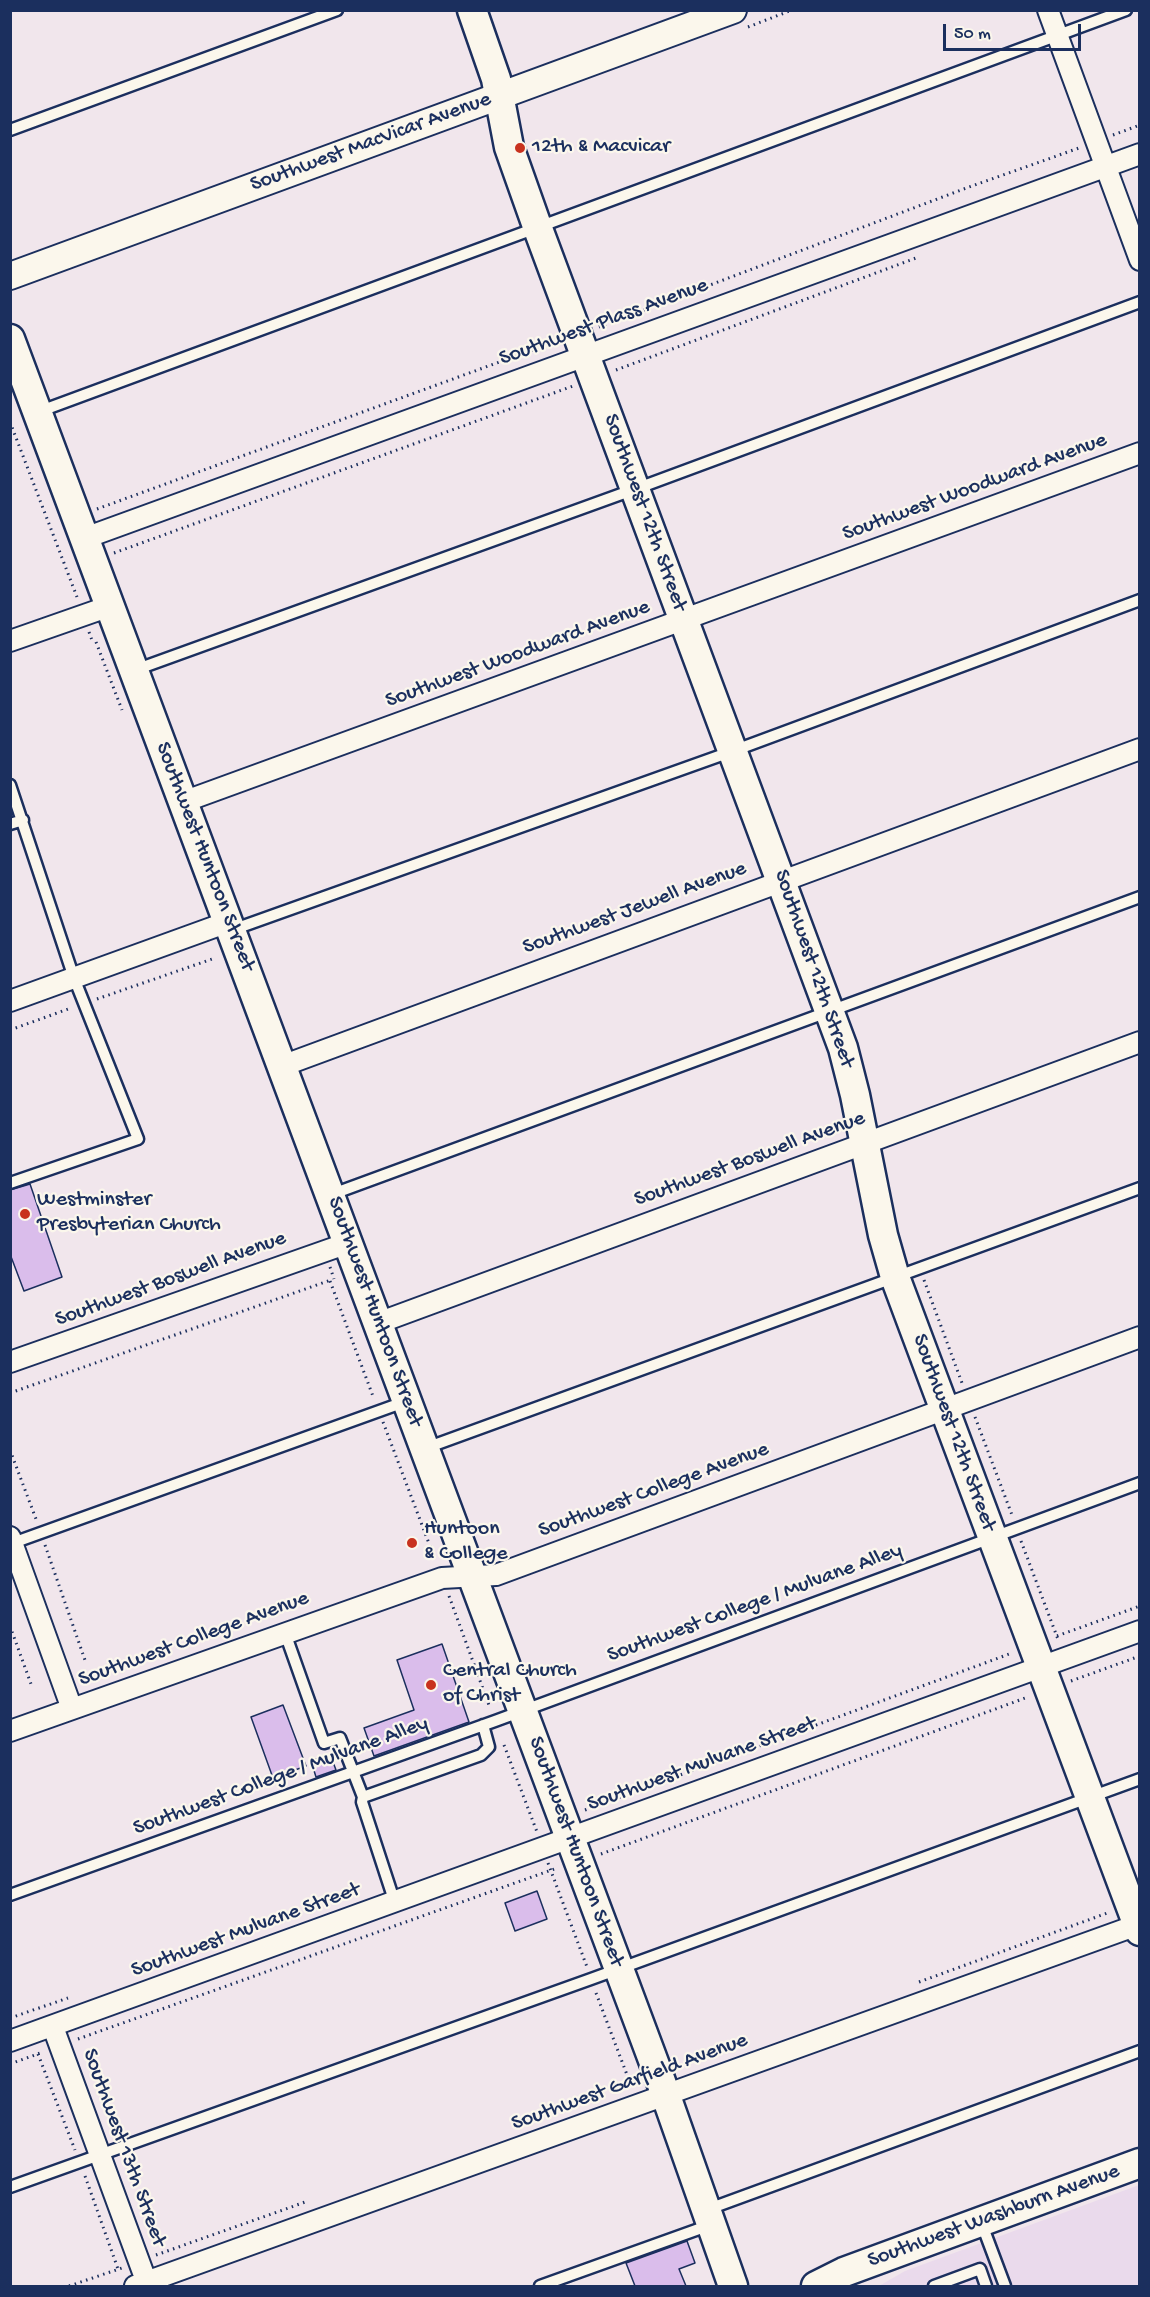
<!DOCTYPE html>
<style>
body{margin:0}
#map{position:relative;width:1150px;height:2297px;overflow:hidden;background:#f1e6ec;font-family:"Gochi Hand",sans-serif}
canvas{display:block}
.frame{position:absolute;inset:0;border:12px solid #1b2f5e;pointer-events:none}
.scale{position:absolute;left:943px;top:24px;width:138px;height:27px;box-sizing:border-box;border:3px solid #1b2f5e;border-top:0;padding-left:8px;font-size:18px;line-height:21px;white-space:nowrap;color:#1b2f5e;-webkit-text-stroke:4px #fbf7ec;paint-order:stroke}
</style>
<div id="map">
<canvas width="1150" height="2297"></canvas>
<div class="frame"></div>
<div class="scale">50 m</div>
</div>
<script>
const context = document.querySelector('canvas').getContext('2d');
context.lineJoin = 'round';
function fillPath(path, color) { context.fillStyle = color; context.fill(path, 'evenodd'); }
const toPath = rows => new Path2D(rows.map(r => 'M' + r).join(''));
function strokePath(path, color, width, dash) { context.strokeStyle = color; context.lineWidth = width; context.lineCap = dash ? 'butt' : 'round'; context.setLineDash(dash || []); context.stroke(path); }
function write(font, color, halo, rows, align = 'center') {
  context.font = font + ' "Gochi Hand",sans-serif'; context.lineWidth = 4.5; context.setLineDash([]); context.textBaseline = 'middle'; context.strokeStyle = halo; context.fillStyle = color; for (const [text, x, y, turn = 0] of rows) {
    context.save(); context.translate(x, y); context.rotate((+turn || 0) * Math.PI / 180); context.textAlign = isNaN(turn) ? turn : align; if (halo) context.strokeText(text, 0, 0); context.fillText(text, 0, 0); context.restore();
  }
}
fillPath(toPath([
 [1139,2185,1139,2286,879,2286,905,2271]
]), '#eadaec');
const building = toPath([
 [30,1184,62,1277,24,1291,10,1254,10,1190,30,1184],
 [442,1644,469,1722,374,1756,364,1728,414,1710,397,1660,442,1644],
 [283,1705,306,1766,273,1778,251,1717,283,1705],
 [330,1754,336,1770,316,1777,311,1761,330,1754],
 [537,1891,547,1919,515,1931,505,1903,537,1891],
 [687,2241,695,2263,679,2269,686,2286,635,2286,626,2263,687,2241]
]);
fillPath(building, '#dabdeb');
strokePath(building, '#1b2f5e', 1.5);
const service = toPath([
 [10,130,337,10],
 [38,412,1126,10],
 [135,670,649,484,1140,302],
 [10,785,74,978,138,1139,10,1183],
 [10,824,23,820],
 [232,930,733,751,1140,600],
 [330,1195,1140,897],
 [426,1448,1140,1188],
 [10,1544,407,1401],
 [285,1633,324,1743,340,1738,363,1797],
 [10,1895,495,1721,1140,1483],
 [395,1903,362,1802,363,1797,481,1755,489,1747,483,1725],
 [10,2187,591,1979,1140,1779],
 [706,2210,1140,2051],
 [981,2222,1005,2286],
 [540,2286,710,2225],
 [934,2286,980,2269,986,2286]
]);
const minor = toPath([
 [1048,10,1140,260],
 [85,538,1140,154],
 [10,641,110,606],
 [183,802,1140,453],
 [10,1001,228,922],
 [282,1066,1140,749],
 [378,1323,1140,1042],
 [10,1362,348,1243],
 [10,1537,72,1709],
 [10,1731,442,1578,496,1575,1140,1337],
 [53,2027,148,2286],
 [10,2041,1140,1631],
 [135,2286,1140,1924]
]);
const tertiary = toPath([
 [10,276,733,10]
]);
const secondary = toPath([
 [472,10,496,79,509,147,537,226,843,1048,855,1095,883,1235,895,1277,1140,1931],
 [10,339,659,2076,733,2286],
 [816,2286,844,2272,1140,2163]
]);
strokePath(service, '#1b2f5e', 15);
strokePath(minor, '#1b2f5e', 24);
strokePath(tertiary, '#1b2f5e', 30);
strokePath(secondary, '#1b2f5e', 33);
strokePath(toPath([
 [748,27,792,10],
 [1113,135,1140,125],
 [599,327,969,187,1079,148],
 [616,370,916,258],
 [10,422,77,597],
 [97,509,546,345,557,344],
 [114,553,573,386],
 [89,632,93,643],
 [96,642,122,710],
 [97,999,215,958],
 [10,1030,71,1008],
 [330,1267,334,1279],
 [924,1280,962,1383],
 [330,1281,374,1399],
 [10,1393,331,1280],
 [975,1417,1012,1515],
 [383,1422,436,1562],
 [10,1450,36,1519],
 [1021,1541,1059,1642],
 [45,1545,86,1663],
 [449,1596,490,1708],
 [10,1626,31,1684],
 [1057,1636,1140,1606],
 [1071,1681,1140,1656],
 [504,1745,537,1832],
 [585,1810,1012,1653],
 [601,1854,1028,1697],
 [548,1863,587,1967],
 [919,1982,1110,1912],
 [596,1993,632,2088],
 [10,2018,68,1998],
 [78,2039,557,1868],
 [38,2054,75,2150],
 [10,2064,43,2052],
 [85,2176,118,2269],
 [156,2255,308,2201],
 [69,2286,122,2268]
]), '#1b2f5e', 3, [1.5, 4.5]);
strokePath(service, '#fbf7ec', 10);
strokePath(minor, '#fbf7ec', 20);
strokePath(tertiary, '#fbf7ec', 26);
strokePath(secondary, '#fbf7ec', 28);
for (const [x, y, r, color] of [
 [520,148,6,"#c8321e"],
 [25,1214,6,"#c8321e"],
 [412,1543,6,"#c8321e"],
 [431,1685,6,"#c8321e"]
]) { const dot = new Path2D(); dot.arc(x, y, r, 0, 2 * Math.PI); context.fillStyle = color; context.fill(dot); strokePath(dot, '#fbf7ec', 2); }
write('22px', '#1b2f5e', '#fbf7ec', [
 ["Southwest MacVicar Avenue",371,143,-20],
 ["Southwest Plass Avenue",604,323,-20],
 ["Southwest Woodward Avenue",975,488,-20],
 ["Southwest 12th Street",644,513,70],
 ["Southwest Woodward Avenue",518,655,-20],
 ["Southwest Huntoon Street",204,857,69],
 ["Southwest Jewell Avenue",635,909,-20],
 ["Southwest 12th Street",813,969,71],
 ["Southwest Boswell Avenue",750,1160,-20],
 ["Southwest Boswell Avenue",171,1280,-20],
 ["Southwest Huntoon Street",374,1312,70],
 ["Southwest 12th Street",953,1433,70],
 ["Southwest College Avenue",654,1491,-20],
 ["Southwest College / Mulvane Alley",755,1604,-20],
 ["Southwest College Avenue",194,1640,-20],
 ["Southwest Mulvane Street",702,1765,-20],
 ["Southwest College / Mulvane Alley",281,1777,-20],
 ["Southwest Huntoon Street",575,1852,70],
 ["Southwest Mulvane Street",246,1931,-20],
 ["Southwest Garfield Avenue",630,2083,-20],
 ["Southwest 13th Street",123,2148,70],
 ["Southwest Washburn Avenue",994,2217,-20]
]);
write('22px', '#1b2f5e', '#fbf7ec', [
 ["12th & Macvicar",532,148],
 ["Westminster",37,1201],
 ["Presbyterian Church",37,1226],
 ["Huntoon",424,1530],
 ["& College",424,1555],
 ["Central Church",443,1672],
 ["of Christ",443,1697]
], 'left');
</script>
